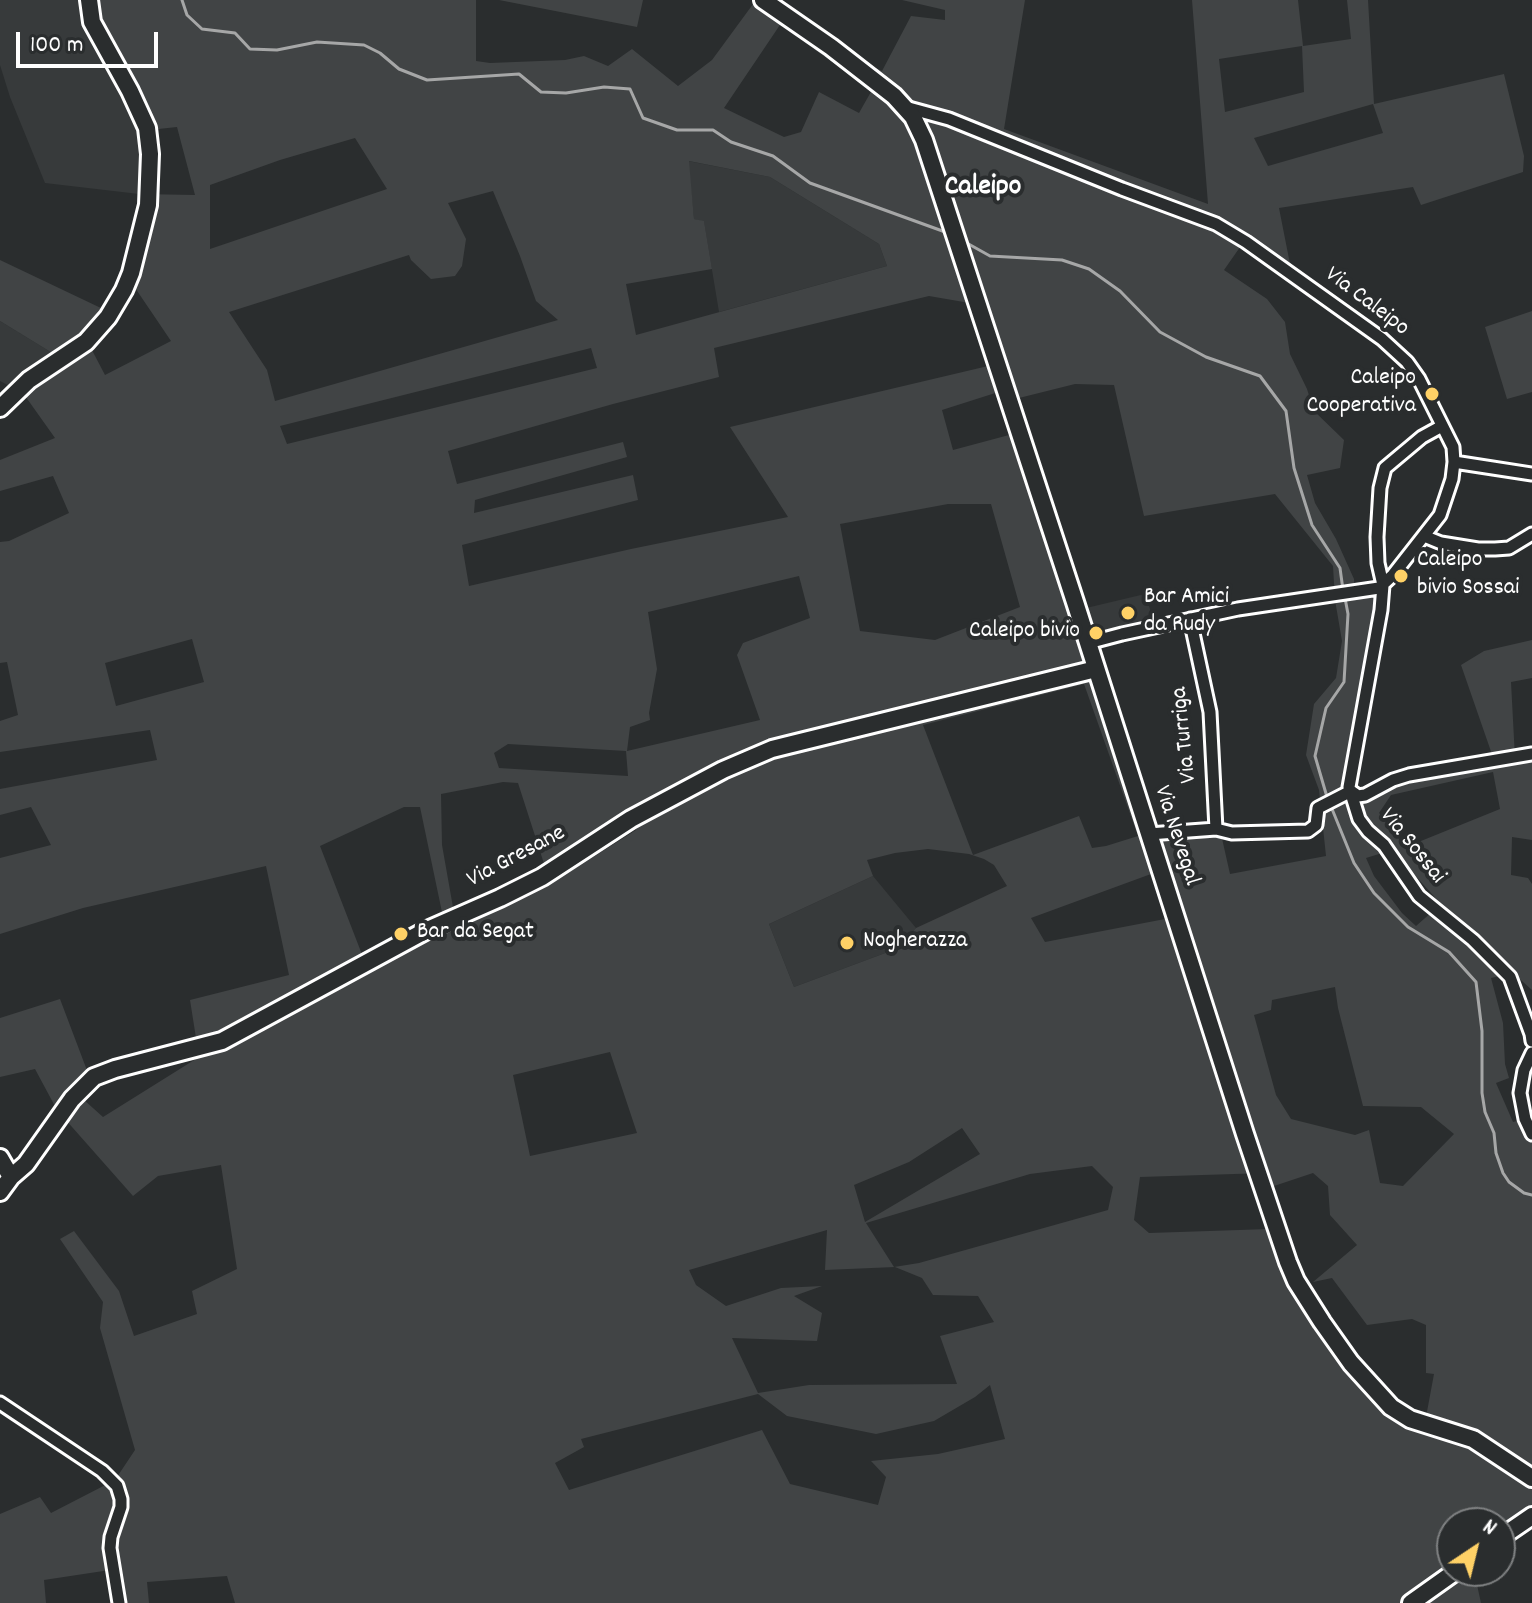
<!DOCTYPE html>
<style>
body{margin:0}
#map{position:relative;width:1532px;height:1603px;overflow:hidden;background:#2a2d2e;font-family:Dekko,sans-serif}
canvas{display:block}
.north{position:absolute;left:1436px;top:1507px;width:80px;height:80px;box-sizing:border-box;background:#2a2d2e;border:2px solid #7f8182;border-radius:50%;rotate:35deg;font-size:22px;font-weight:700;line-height:32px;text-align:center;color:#fff}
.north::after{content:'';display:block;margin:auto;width:28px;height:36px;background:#ffd166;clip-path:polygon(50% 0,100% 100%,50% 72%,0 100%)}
.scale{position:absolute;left:16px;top:32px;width:142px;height:36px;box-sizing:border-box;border:4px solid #fff;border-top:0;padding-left:10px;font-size:24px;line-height:28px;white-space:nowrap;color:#fff;-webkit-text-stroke:6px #2a2d2e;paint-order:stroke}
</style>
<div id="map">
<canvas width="1532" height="1603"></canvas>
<div class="north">N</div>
<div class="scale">100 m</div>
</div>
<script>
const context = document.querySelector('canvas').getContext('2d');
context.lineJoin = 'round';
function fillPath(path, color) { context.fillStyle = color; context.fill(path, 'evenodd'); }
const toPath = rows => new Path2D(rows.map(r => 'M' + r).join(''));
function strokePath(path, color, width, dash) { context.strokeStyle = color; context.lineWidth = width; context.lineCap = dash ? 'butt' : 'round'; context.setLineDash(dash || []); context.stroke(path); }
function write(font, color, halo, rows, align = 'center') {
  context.font = font + ' Dekko,sans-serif'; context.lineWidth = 8; context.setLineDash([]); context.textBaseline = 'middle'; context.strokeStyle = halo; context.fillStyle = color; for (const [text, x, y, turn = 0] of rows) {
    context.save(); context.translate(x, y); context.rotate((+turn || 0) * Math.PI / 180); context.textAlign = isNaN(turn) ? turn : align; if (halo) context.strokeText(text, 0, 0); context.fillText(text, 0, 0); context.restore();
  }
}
fillPath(toPath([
 [0,0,75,0,96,4,140,131,139,194,45,183,10,97,0,65],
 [688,161,770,177,879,244,887,266,719,312,704,222,694,219],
 [0,321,67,362,23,393,0,381],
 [1145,594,1157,630,1094,646,1082,609],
 [873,876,916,928,896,949,794,987,769,924]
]), '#373a3b');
fillPath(toPath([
 [75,0,476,0,476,61,490,63,565,60,584,56,608,66,632,49,678,86,712,60,756,0,786,16,724,108,784,137,801,132,819,92,859,113,872,90,814,49,820,39,831,47,882,71,911,16,945,20,945,10,902,0,1025,0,1004,129,1208,204,1192,0,1298,0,1303,46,1351,39,1347,0,1368,0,1374,104,1504,74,1524,156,1523,172,1421,205,1413,187,1279,208,1291,269,1245,240,1224,270,1267,299,1285,322,1290,354,1307,389,1314,411,1344,440,1340,468,1307,475,1315,503,1336,539,1354,579,1355,594,1380,590,1353,790,1364,799,1387,784,1495,763,1461,665,1484,651,1532,640,1532,678,1511,682,1515,758,1532,758,1532,840,1512,837,1511,875,1528,878,1532,884,1532,990,1513,973,1491,978,1503,1023,1505,1064,1509,1078,1496,1083,1513,1122,1532,1117,1532,1519,1500,1542,1500,1523,1452,1523,1452,1571,1474,1571,1481,1603,235,1603,227,1576,147,1582,149,1603,117,1603,110,1570,44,1580,46,1603,0,1603,0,1514,40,1497,51,1513,115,1480,135,1450,100,1328,103,1302,60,1239,74,1231,119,1291,134,1336,197,1314,192,1291,237,1269,221,1165,158,1176,133,1196,57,1110,35,1069,0,1077,0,1018,60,999,88,1073,74,1091,103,1117,199,1057,190,1000,289,975,266,866,83,908,0,934,0,858,51,845,31,807,0,815,0,789,157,760,150,730,0,752,0,721,18,715,7,662,0,663,0,542,9,541,69,513,53,476,0,491,0,460,55,438,23,393,67,362,0,321,0,260,103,309,83,333,105,375,171,341,125,273,139,194,195,195,177,127,140,131,96,4],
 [1302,46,1304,92,1225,112,1219,59],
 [1373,104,1383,133,1268,166,1254,138],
 [355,138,387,189,210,249,210,185,280,160],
 [689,161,770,177,879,244,887,266,636,335,626,284,712,269,704,221,694,219],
 [493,191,520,256,536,301,558,320,275,401,267,370,229,312,409,255,411,260,431,279,455,276,462,266,466,239,448,203],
 [929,296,987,306,1005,362,730,427,788,517,631,549,469,586,462,545,638,500,633,475,474,513,475,500,627,457,623,442,457,484,448,451,613,404,719,377,714,348],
 [591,348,597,368,287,444,280,426],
 [1075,384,1114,385,1144,516,1275,494,1333,566,1335,600,1342,641,1336,678,1314,704,1306,755,1319,790,1326,856,1230,874,1221,834,1157,839,1024,431,953,450,942,410,1011,388,1015,399],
 [948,504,991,504,1020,607,935,640,860,631,840,524],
 [799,576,810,618,743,643,737,655,760,720,627,751,630,727,650,720,649,713,657,669,648,612],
 [192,639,204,682,116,706,105,663],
 [1084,684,1138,836,1106,846,1092,848,1079,816,973,855,923,725],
 [508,744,626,751,628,776,499,768,494,753],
 [1493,772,1500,809,1411,845,1379,813,1391,795],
 [503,782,518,783,547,873,454,913,442,845,441,794],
 [404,807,420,807,443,917,363,957,320,846],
 [631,819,636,830,552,883,547,874],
 [928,849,969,854,984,859,994,865,1007,886,916,928,896,949,794,987,769,924,873,876,867,860,895,853],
 [1392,850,1441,904,1416,926,1402,913,1374,876,1366,858],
 [1151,874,1165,919,1045,942,1031,918],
 [1335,987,1338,1008,1363,1106,1421,1107,1454,1134,1403,1186,1380,1183,1369,1130,1355,1135,1291,1119,1276,1095,1254,1015,1271,1010,1272,1000],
 [610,1052,637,1133,530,1156,513,1075],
 [962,1128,980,1154,865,1222,854,1185,909,1162],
 [1092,1166,1113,1187,1108,1210,919,1263,894,1267,866,1223,1030,1174],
 [1266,1173,1271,1187,1313,1173,1328,1186,1330,1215,1357,1245,1313,1282,1332,1278,1367,1325,1412,1319,1426,1325,1426,1373,1434,1374,1426,1417,1384,1404,1345,1360,1294,1293,1269,1229,1149,1233,1134,1220,1140,1177],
 [827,1230,825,1270,895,1267,922,1278,933,1295,978,1296,994,1322,940,1336,957,1384,809,1385,758,1393,732,1338,817,1341,822,1313,794,1296,822,1286,781,1288,726,1306,696,1285,689,1270],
 [990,1385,1005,1439,938,1454,871,1461,886,1477,878,1505,790,1484,762,1430,569,1490,555,1463,584,1447,581,1439,758,1394,787,1416,876,1434,934,1421,975,1397],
 [499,0,643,0,637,27],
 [1532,311,1532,392,1507,399,1485,327]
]), '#414445');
strokePath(toPath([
 [182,0,187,15,202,29,235,33,250,49,277,50,317,42,364,45,380,53,399,69,427,80,519,74,541,92,566,93,604,87,630,89,643,118,677,130,713,130,731,142,773,156,810,183,948,233],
 [965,242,990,256,1062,260,1089,269,1120,291,1160,332,1206,357,1260,376,1286,411,1294,468,1312,525,1340,568,1343,590],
 [1327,797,1315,756,1326,708,1344,682,1348,614,1345,598],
 [1330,804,1354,863,1374,893,1408,927,1449,952,1476,982,1482,1031,1482,1093,1485,1112,1494,1133,1496,1153,1503,1173,1509,1182,1524,1193,1532,1195]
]), '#a6a7a7', 3);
const street = toPath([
 [905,107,949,119,1122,189,1216,224,1246,242,1382,339,1407,362,1419,379,1453,447,1454,462,1452,479,1440,515,1393,575,1379,588,1238,609,1122,634,1088,643],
 [1442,426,1422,437,1385,468,1380,488,1377,537,1378,563,1383,585,1381,610,1349,787,1359,819,1368,831,1384,845,1419,896,1473,940,1510,977,1531,1034,1532,1041],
 [1454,462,1532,474],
 [1424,536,1441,543,1478,549,1495,549,1509,548,1532,534],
 [1190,619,1210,712,1216,829],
 [1351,791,1358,796,1365,795,1393,780,1409,775,1532,754],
 [1149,834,1216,829,1232,833,1308,831,1316,825,1318,808,1351,791],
 [1532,1053,1524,1070,1520,1093,1525,1119,1532,1134],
 [0,1403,102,1471,117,1486,121,1499,121,1507,111,1537,110,1548,119,1603]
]);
const secondary = toPath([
 [763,0,831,47,894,96,913,117,924,140,1075,602,1245,1134,1288,1262,1296,1281,1322,1322,1351,1363,1391,1407,1410,1419,1473,1439,1532,1478],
 [0,408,29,380,86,342,108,317,124,290,131,273,148,205,150,154,147,128,130,91,92,22,89,0],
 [0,1158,11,1177],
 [0,1192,11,1177,26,1164,72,1099,94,1077,115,1069,222,1041,425,931,500,898,542,877,631,819,723,770,772,749,788,745,1096,669],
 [1500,1538,1532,1516],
 [1411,1603,1456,1571]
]);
strokePath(street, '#fff', 17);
strokePath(secondary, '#fff', 22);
strokePath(street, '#2a2d2e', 11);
strokePath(secondary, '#2a2d2e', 16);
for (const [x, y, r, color] of [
 [1432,394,8,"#ffd166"],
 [1401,576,8,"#ffd166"],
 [1128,613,8,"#ffd166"],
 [1096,633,8,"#ffd166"],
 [401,934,8,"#ffd166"],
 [847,943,8,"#ffd166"]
]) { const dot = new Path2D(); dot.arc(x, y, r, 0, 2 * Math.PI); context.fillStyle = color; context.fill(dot); strokePath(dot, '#2a2d2e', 3); }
write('24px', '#fff', '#2a2d2e', [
 ["Via Caleipo",1366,303,37],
 ["Via Turriga",1186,735,-96],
 ["Via Nevegal",1175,836,72],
 ["Via Sossai",1411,847,51],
 ["Via Gresane",517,858,-28]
]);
write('24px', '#fff', '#2a2d2e', [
 ["Caleipo",1416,380,"right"],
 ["Cooperativa",1416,408,"right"],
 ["Caleipo",1417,562],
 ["bivio Sossai",1417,590],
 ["Bar Amici",1144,599],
 ["da Rudy",1144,627],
 ["Caleipo bivio",1080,633,"right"],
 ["Bar da Segat",417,934],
 ["Nogherazza",863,943]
], 'left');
write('bold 28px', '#fff', '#2a2d2e', [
 ["Caleipo",983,189]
]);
</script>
